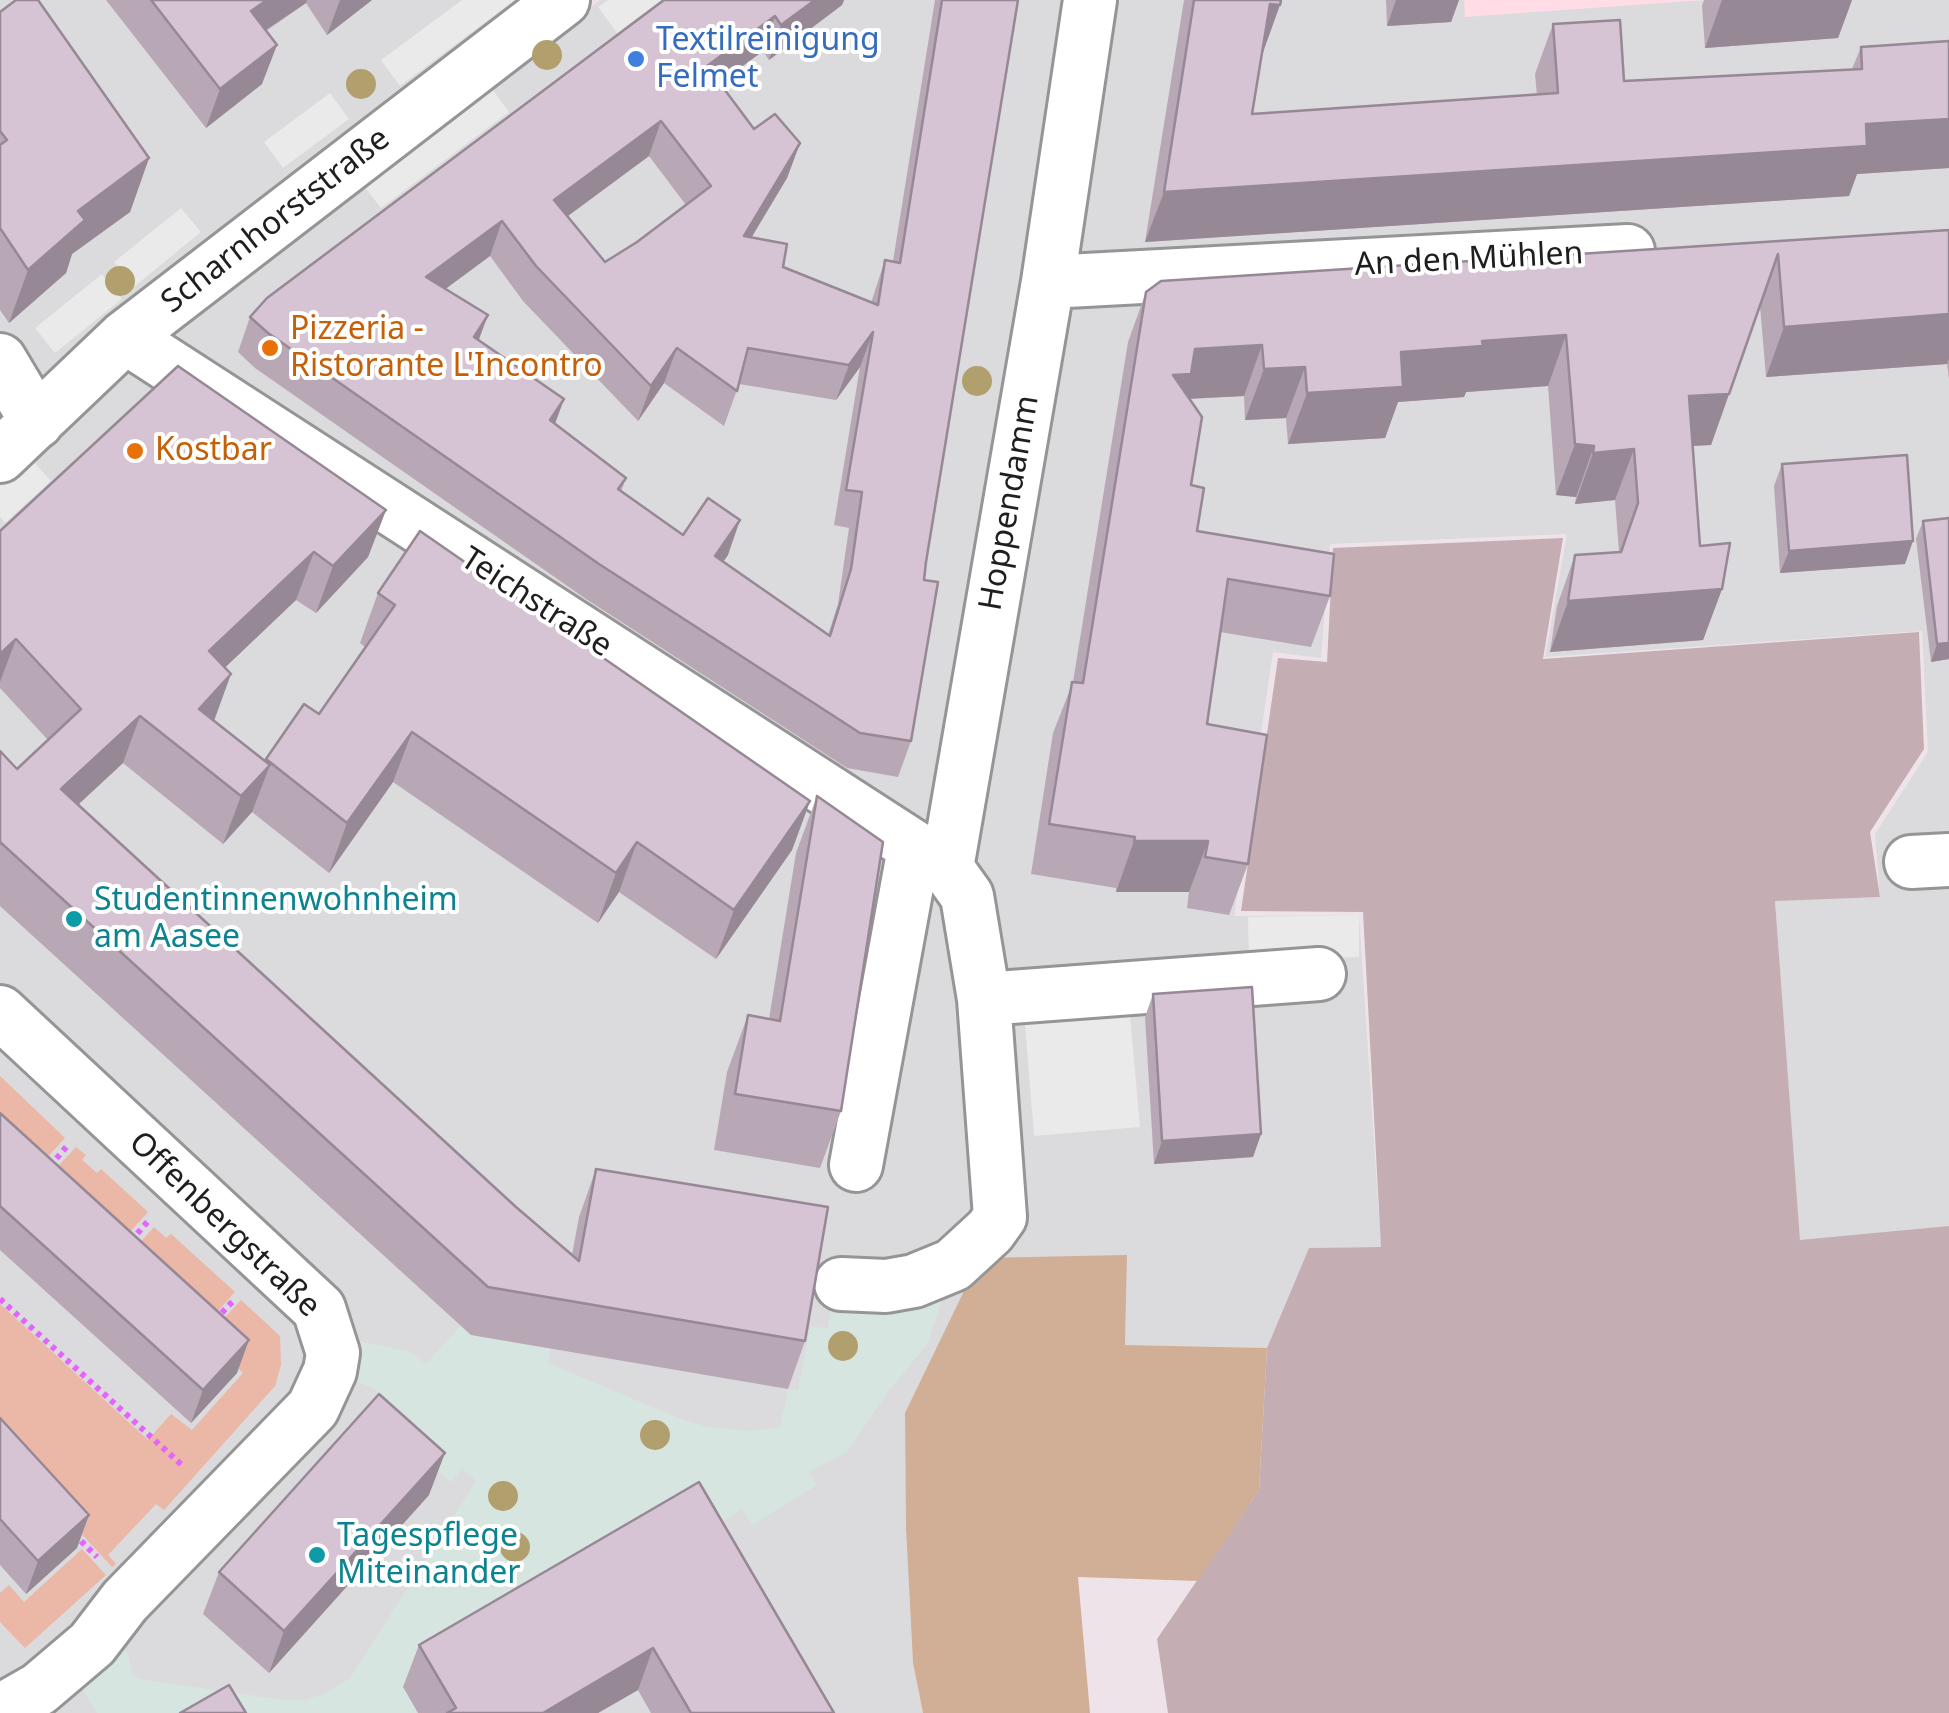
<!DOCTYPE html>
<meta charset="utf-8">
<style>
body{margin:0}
canvas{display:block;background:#efe3ea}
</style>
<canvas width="1949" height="1713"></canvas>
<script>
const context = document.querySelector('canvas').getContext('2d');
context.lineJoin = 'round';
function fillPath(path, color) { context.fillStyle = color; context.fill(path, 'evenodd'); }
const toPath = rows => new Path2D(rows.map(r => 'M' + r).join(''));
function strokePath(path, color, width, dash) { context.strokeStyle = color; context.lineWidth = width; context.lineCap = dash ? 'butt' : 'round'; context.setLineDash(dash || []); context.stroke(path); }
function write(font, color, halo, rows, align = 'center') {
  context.font = font + ' "Noto Sans",sans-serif'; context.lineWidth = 8; context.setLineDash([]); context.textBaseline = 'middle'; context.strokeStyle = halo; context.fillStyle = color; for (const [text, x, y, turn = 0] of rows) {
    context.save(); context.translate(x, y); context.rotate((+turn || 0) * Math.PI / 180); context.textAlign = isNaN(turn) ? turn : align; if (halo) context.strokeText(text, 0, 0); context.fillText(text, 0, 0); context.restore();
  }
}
fillPath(toPath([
 [0,0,540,0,0,440],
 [600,0,1949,0,1949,1226,1800,1241,1775,900,1880,897,1875,834,1928,752,1922,631,1545,657,1567,534,1330,544,1321,658,1273,652,1234,916,1359,915,1381,1247,1309,1248,1267,1348,1125,1345,1127,1255,905,1414,906,1528,913,1663,923,1713,0,1713,0,479,46,436]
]), '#dbdadc');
fillPath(toPath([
 [1464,0,1705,0,1465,17]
]), '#ffdce6');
fillPath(toPath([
 [1563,538,1543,659,1919,632,1924,749,1870,832,1880,897,1775,901,1800,1240,1949,1226,1949,1713,1168,1713,1157,1639,1259,1490,1267,1348,1309,1248,1381,1247,1363,912,1241,911,1278,658,1327,662,1333,548]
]), '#c4aeb4');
fillPath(toPath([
 [0,1076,65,1138,30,1176,0,1148],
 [76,1147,86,1155,82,1160,97,1173,101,1169,148,1212,113,1251,41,1185],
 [154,1227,166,1238,171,1234,235,1292,199,1332,122,1263],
 [241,1300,280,1336,281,1365,275,1386,164,1510,156,1504,108,1555,116,1564,112,1567,0,1445,0,1304,148,1440,171,1414,192,1430,243,1373,206,1338],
 [82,1549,106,1575,25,1648,0,1622,0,1593,9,1585,24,1602]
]), '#ebb7a7');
fillPath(toPath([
 [1127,1255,1125,1345,1267,1348,1259,1490,1198,1581,1078,1577,1090,1713,923,1713,913,1663,906,1528,905,1413,980,1258]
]), '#d0af96');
fillPath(toPath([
 [462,0,515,0,400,86,381,60],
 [608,0,661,0,617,33,598,7],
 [490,86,509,112,381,208,362,184],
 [330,93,349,119,283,168,264,142],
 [181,208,201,232,134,287,114,262],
 [102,274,122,299,55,353,35,328],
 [29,457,51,481,5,523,0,517,0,484],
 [1359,915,1359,957,1249,959,1248,917],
 [1130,1015,1140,1127,1034,1136,1025,1024]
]), '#eaeaea');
fillPath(toPath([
 [953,1265,928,1343,888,1392,847,1452,809,1472,817,1485,752,1525,742,1509,418,1713,97,1713,68,1666,107,1624,128,1654,132,1674,139,1679,283,1700,305,1700,326,1693,350,1678,476,1481,463,1469,450,1482,378,1418,391,1403,375,1389,330,1371,328,1334,411,1352,426,1364,460,1326,471,1335,551,1349,548,1363,681,1419,708,1427,752,1431,780,1427,788,1389,798,1390,810,1327,828,1328,831,1308,841,1284]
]), '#d7e5e1');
const minor = toPath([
 [1048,282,1628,251],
 [125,337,947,868],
 [0,360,37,422],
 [0,456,125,337,563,0],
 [1911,862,1949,860],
 [984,999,1319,974],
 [0,1012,319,1309,333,1353,330,1371,313,1408,125,1601,92,1644,39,1689,0,1711],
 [856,1165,914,848],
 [841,1284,886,1286,914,1281,953,1265,990,1231,1000,1217,984,999,967,896,947,868,1048,282,1090,0]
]);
strokePath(minor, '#959595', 58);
strokePath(toPath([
 [50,1166,68,1145],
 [131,1241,149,1220],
 [0,1299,184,1467],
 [215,1320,234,1300],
 [74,1534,97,1557]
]), '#e465fe', 6, [5, 5]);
strokePath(minor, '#fff', 52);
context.fillStyle = '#b1a06e';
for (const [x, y] of [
 [547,55],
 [361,84],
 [120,281],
 [977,381],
 [843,1346],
 [655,1435],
 [503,1496],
 [515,1547]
]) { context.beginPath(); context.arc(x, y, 15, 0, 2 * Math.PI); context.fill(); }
fillPath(toPath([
 [106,0,372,0,327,35,306,3,266,31,262,84,206,128],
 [664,0,844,0,842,5,769,60,763,51,720,83,754,129,800,143,787,178,752,237,783,267,871,303,885,260,893,261,935,0,1018,0,926,562,911,741,898,777,847,768,586,599,255,368,238,352,250,317],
 [649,156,686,205,637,242,605,262,567,216],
 [490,256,523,301,638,421,664,383,724,426,739,384,836,400,860,367,834,525,849,528,838,604,828,635,723,562,728,555,683,535,621,492,626,478,555,424,564,399,478,340,445,289],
 [1184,0,1281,0,1262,55,1252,114,1537,95,1535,74,1553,24,1624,81,1852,69,1861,47,1949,41,1949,168,1857,174,1849,196,1145,242],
 [1386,0,1459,0,1451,22,1387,26],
 [1704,0,1852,0,1838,38,1705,48,1702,6],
 [0,12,149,158,130,212,72,254,66,273,9,323,0,310],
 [1949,230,1949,379,1947,364,1766,377,1760,306,1711,445,1692,446,1700,546,1722,589,1703,640,1550,652,1557,606,1575,555,1619,552,1615,500,1575,504,1576,497,1556,495,1548,386,1466,392,1464,397,1398,402,1385,438,1288,444,1286,418,1245,420,1244,396,1189,399,1191,485,1197,531,1330,596,1311,647,1220,632,1207,724,1248,864,1229,915,1187,908,1189,892,1116,892,1116,888,1031,874,1053,733,1073,682,1128,342,1146,292],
 [1782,464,1905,564,1780,573,1774,486],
 [386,510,368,557,316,613,296,600,225,667,214,721,265,762,266,759,319,714,365,647,360,643,378,593,810,801,792,850,716,959,619,892,598,923,393,782,329,873,252,812,223,844,123,763,78,805,516,1207,572,1255,579,1217,596,1169,805,1341,788,1389,471,1335,0,906,0,751,17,769,48,740,0,688,0,531],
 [1949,518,1949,659,1931,662,1916,539,1923,521],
 [817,796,841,1111,820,1168,714,1150,727,1072,748,1015,769,1019,796,853],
 [1153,994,1261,1134,1253,1157,1154,1164,1145,1017],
 [0,1113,237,1373,191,1423,0,1250],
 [0,1418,77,1548,26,1594,0,1565],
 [699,1482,834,1713,651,1713,638,1690,598,1713,418,1713,403,1687,419,1645],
 [429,1495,269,1673,203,1614,219,1572]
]), '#b8a8b5');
fillPath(toPath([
 [267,0,307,0,306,3,236,50,251,11],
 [340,0,372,0,327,35],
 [815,0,844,0,842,5,769,60,781,25],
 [1396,0,1459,0,1451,22,1387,26],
 [1722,0,1852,0,1838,38,1705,48],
 [1270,4,1280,5,1262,55],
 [775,16,763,51,694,102,707,66],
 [277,45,262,84,206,128,220,89],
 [1949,119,1949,168,1857,174,1849,196,1145,242,1164,192,1866,124],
 [661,121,649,156,541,236,554,200],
 [800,143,787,178,731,271,744,236],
 [149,158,130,212,72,254,66,273,9,323,28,270,78,211],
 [502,221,490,256,413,313,426,277],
 [1949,314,1949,359,1947,364,1766,377,1784,327],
 [488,315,475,350,474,337],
 [873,332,860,367,836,400,849,365],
 [1566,335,1548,386,1466,392,1464,397,1398,402,1385,438,1288,444,1307,393,1401,352,1482,341],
 [1262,345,1244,396,1182,399,1173,375,1195,349],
 [677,348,664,383,638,421,651,386],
 [1305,367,1286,418,1245,420,1264,369],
 [1729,394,1711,445,1670,447,1689,396],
 [564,399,551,434,550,420],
 [1575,444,1594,446,1576,497,1556,495],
 [1634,449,1615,500,1575,504,1593,453],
 [386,510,368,557,316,613,333,566],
 [740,520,728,555,702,591,715,556],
 [1913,541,1905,564,1780,573,1789,551],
 [314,552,296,600,192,699,209,651],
 [1722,589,1703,640,1550,652,1568,601],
 [16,639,0,682,0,654],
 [1949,643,1949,659,1931,662,1937,644],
 [231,674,214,721,199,709],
 [140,716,123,763,43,837,61,789],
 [412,732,393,782,329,873,347,823],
 [270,765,252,812,223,844,241,796],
 [810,801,792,850,716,959,734,910],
 [1134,841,1208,841,1189,892,1116,892],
 [637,842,619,892,598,923,616,873],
 [1261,1134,1253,1157,1154,1164,1162,1141],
 [249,1340,237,1373,191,1423,203,1390],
 [445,1453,429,1495,269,1673,284,1631],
 [89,1515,77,1548,26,1594,38,1561],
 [653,1648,638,1690,598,1713,542,1713]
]), '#968894');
const building = toPath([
 [16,0,38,0,149,158,78,211,85,220,28,270,0,228,0,145,7,140,0,131,0,12,16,0],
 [151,0,267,0,251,11,277,45,220,89,151,0],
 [664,0,815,0,781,25,775,16,707,66,754,129,775,114,800,143,744,236,787,244,783,267,878,305,885,260,900,263,942,0,1018,0,926,562,924,580,938,582,911,741,860,733,599,564,268,333,250,317,267,298,664,0],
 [661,121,711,186,637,242,605,262,554,200,661,121],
 [502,221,536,266,651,386,677,348,737,391,748,348,849,365,873,332,846,490,862,492,851,569,830,636,715,556,740,520,708,498,683,535,618,489,626,478,550,420,564,399,474,337,488,315,426,277,502,221],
 [1194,0,1281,0,1280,5,1270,4,1252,114,1558,93,1553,24,1620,20,1624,81,1862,69,1861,47,1949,41,1949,119,1866,124,1867,146,1164,192,1194,0],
 [1949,230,1949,314,1784,327,1778,254,1729,394,1689,396,1700,546,1730,543,1722,589,1568,601,1575,555,1621,552,1638,503,1634,449,1593,453,1594,446,1575,444,1566,335,1482,341,1483,346,1401,352,1403,387,1307,393,1305,367,1264,369,1262,345,1195,349,1191,374,1173,375,1202,417,1191,485,1204,488,1197,531,1334,554,1330,596,1228,579,1207,724,1267,735,1248,864,1205,857,1208,841,1134,841,1135,837,1049,824,1072,682,1083,683,1146,292,1161,281,1949,230],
 [178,366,386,510,333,566,314,552,209,651,231,674,199,709,270,765,241,796,140,716,61,789,516,1207,579,1261,596,1169,828,1207,805,1341,488,1287,0,842,0,751,17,769,81,709,16,639,0,654,0,531,178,366],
 [1907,455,1913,541,1789,551,1782,464,1907,455],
 [1949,518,1949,643,1937,644,1923,521,1949,518],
 [420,531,810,801,734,910,637,842,616,873,412,732,347,823,266,759,304,704,319,714,395,605,378,593,420,531],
 [817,796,883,842,841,1111,735,1094,748,1015,780,1021,817,796],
 [1252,987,1261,1134,1162,1141,1153,994,1252,987],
 [0,1113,249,1340,203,1390,0,1206,0,1113],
 [379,1394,445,1453,284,1631,219,1572,379,1394],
 [0,1418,89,1515,38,1561,0,1519,0,1418],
 [699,1482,834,1713,691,1713,653,1648,543,1713,447,1713,456,1708,419,1645,699,1482],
 [229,1685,246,1713,180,1713,229,1685]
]);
fillPath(building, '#d6c3d3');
strokePath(building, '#968894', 2.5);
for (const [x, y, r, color] of [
 [636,59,10,"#3f7fe0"],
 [270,348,10,"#e8710a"],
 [135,451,10,"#e8710a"],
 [74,919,10,"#0f9aa8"],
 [317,1555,10,"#0f9aa8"]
]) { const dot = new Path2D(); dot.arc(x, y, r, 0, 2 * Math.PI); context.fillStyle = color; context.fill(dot); strokePath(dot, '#fff', 4); }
write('32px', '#366cbe', '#fff', [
 ["Textilreinigung",656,41],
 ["Felmet",656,78]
], 'left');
write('32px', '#1e1e1e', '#fff', [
 ["Scharnhorststraße",276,221,-38],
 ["An den Mühlen",1469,260,-3],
 ["Hoppendamm",1010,503,-80],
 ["Teichstraße",536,603,33],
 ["Offenbergstraße",224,1225,44]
]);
write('32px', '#c56008', '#fff', [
 ["Pizzeria -",290,330],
 ["Ristorante L'Incontro",290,367],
 ["Kostbar",155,451]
], 'left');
write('32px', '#0d838f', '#fff', [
 ["Studentinnenwohnheim",94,901],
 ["am Aasee",94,938],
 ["Tagespflege",337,1537],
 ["Miteinander",337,1574]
], 'left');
</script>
